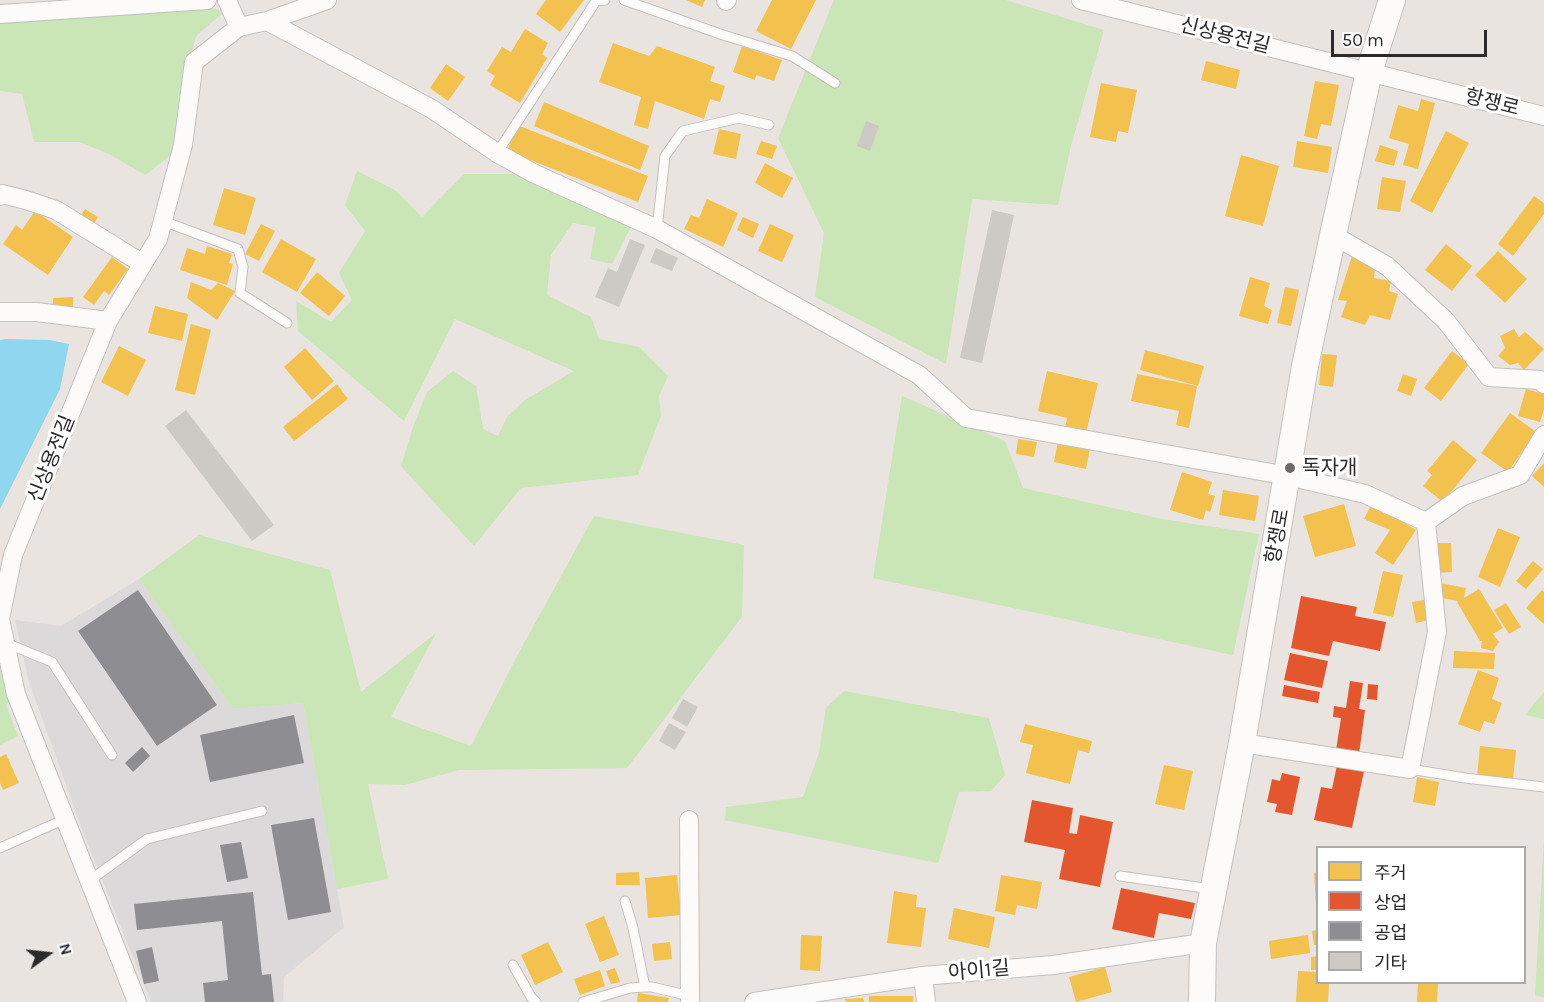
<!DOCTYPE html>
<meta charset="utf-8">
<style>
body{margin:0}
#map{position:relative;width:1544px;height:1002px;overflow:hidden;background:#e9e4df;font-family:Karla,"Noto Sans KR",sans-serif}
canvas{display:block}
.legend{position:absolute;left:1316px;top:846px;width:210px;height:138px;box-sizing:border-box;background:#fff;border:2px solid #aaa;margin:0;padding:8px 10px;list-style:none;font-size:18px;color:#2a2a2a}
.legend li{display:flex;align-items:center;gap:12px;height:30px}
.legend b{width:30px;border:2px solid #aaa}
.north{position:absolute;left:18px;top:924px;width:60px;height:60px;-webkit-text-stroke:4px #fff;paint-order:stroke;rotate:75deg;font-size:16px;font-weight:700;line-height:24px;text-align:center;color:#2a2a2a}
.north::after{content:'';display:block;margin:auto;width:21px;height:27px;background:#2a2a2a;clip-path:polygon(50% 0,100% 100%,50% 72%,0 100%)}
.scale{position:absolute;left:1331px;top:30px;width:156px;height:27px;box-sizing:border-box;border:3px solid #2a2a2a;border-top:0;padding-left:8px;font-size:18px;line-height:21px;white-space:nowrap;color:#2a2a2a;-webkit-text-stroke:4px #fff;paint-order:stroke}
</style>
<div id="map">
<canvas width="1544" height="1002"></canvas>
<ul class="legend">
<li><b style="height:16px;background:#f2c14e"></b>주거</li>
<li><b style="height:16px;background:#e4572e"></b>상업</li>
<li><b style="height:16px;background:#8d8d92"></b>공업</li>
<li><b style="height:16px;background:#cdcac6"></b>기타</li>
</ul>
<div class="north">N</div>
<div class="scale">50 m</div>
</div>
<script>
const context = document.querySelector('canvas').getContext('2d');
context.lineJoin = 'round';
function fillPath(path, color) { context.fillStyle = color; context.fill(path, 'evenodd'); }
const toPath = rows => new Path2D(rows.map(r => 'M' + r).join(''));
function strokePath(path, color, width, dash) { context.strokeStyle = color; context.lineWidth = width; context.lineCap = dash ? 'butt' : 'round'; context.setLineDash(dash || []); context.stroke(path); }
function write(font, color, halo, rows, align = 'center') {
  context.font = font + ' Karla,"Noto Sans KR",sans-serif'; context.lineWidth = 6; context.setLineDash([]); context.textBaseline = 'middle'; context.strokeStyle = halo; context.fillStyle = color; for (const [text, x, y, turn = 0] of rows) {
    context.save(); context.translate(x, y); context.rotate((+turn || 0) * Math.PI / 180); context.textAlign = isNaN(turn) ? turn : align; if (halo) context.strokeText(text, 0, 0); context.fillText(text, 0, 0); context.restore();
  }
}
fillPath(toPath([
 [139,579,233,709,303,703,344,927,284,977,283,1002,151,1002,83,832,29,682,15,620,61,626]
]), '#dcd9db');
fillPath(toPath([
 [191,0,224,12,196,36,179,97,172,154,145,175,109,154,80,142,34,142,22,94,0,91,0,23,3,23,28,3,121,5],
 [834,0,1006,0,1104,30,1071,146,1058,205,972,199,946,364,815,297,824,233,778,138],
 [357,171,395,190,422,217,464,174,548,174,639,211,612,264,590,259,596,227,573,223,551,255,547,295,591,317,599,339,639,347,668,376,659,396,661,416,638,475,521,488,474,546,401,466,414,424,427,392,453,371,476,386,483,429,498,436,507,417,525,400,574,371,455,319,404,421,298,331,296,301,331,322,352,300,339,273,365,231,345,205],
 [902,396,1005,441,1023,488,1162,519,1259,534,1233,655,873,578],
 [594,516,744,545,742,617,627,768,459,770,405,785,368,784,388,879,337,889,303,703,233,709,139,579,199,535,330,570,361,692,436,633,391,717,471,746,516,658],
 [0,658,11,700,6,705,18,736,0,745],
 [844,691,989,718,1005,775,991,791,959,792,938,863,725,820,726,807,803,797,819,753,826,708],
 [1544,692,1544,719,1525,715],
 [1544,837,1544,997,1535,995]
]), '#cae5b6');
fillPath(toPath([
 [6,339,49,340,69,344,60,389,0,509,0,340]
]), '#8fd6ee');
fillPath(toPath([
 [546,0,584,0,560,32,536,14],
 [686,0,705,0,702,7],
 [772,0,816,0,791,49,756,31],
 [525,29,548,43,542,54,547,58,520,103,490,85,495,76,487,71,502,47,511,52],
 [613,43,649,56,657,46,715,67,710,81,725,86,720,102,710,99,704,119,655,101,648,129,634,125,641,97,599,82],
 [742,46,782,60,774,81,756,75,755,80,733,72],
 [1206,61,1240,70,1236,89,1201,80],
 [446,64,465,77,448,101,430,88],
 [1315,81,1339,85,1331,126,1321,124,1317,139,1304,136],
 [1101,83,1137,90,1128,133,1118,131,1116,142,1090,137],
 [1421,99,1435,103,1418,169,1403,165,1409,144,1389,138,1398,105,1418,111],
 [544,102,649,146,640,170,534,126],
 [517,125,648,176,638,202,507,151],
 [719,129,741,134,736,159,713,154],
 [1446,131,1469,143,1432,213,1410,201],
 [761,141,777,146,772,159,756,154],
 [1297,141,1332,147,1328,173,1293,167],
 [1380,145,1398,151,1394,166,1375,161],
 [1241,155,1279,166,1263,226,1225,216],
 [765,163,793,178,782,198,755,183],
 [1382,177,1406,181,1400,212,1377,209],
 [224,188,256,198,245,235,213,225],
 [1534,196,1544,203,1544,214,1513,256,1498,244],
 [707,199,738,213,723,247,684,229,691,215,699,218],
 [85,209,98,217,92,227,79,218],
 [35,211,73,237,48,275,3,244,16,225,22,230],
 [743,217,759,224,753,238,737,230],
 [261,224,275,231,259,261,245,254],
 [770,224,794,235,782,262,758,251],
 [281,239,316,259,297,292,262,272],
 [1446,244,1472,266,1452,291,1425,270],
 [207,246,232,254,229,263,233,264,227,285,180,270,187,248,205,254],
 [1498,251,1527,279,1505,303,1475,275],
 [1352,256,1375,269,1374,278,1391,281,1389,291,1398,294,1390,320,1370,315,1365,325,1341,317,1347,301,1338,300],
 [112,257,128,269,109,295,104,291,94,305,83,297],
 [317,272,345,296,329,316,300,293],
 [1250,277,1270,283,1264,306,1272,310,1268,324,1239,316],
 [191,282,211,290,218,283,235,291,217,320,187,298],
 [1285,287,1299,290,1291,326,1277,323],
 [73,297,73,307,53,307,53,298],
 [155,306,188,314,182,341,148,333],
 [191,324,211,330,195,395,175,390],
 [1514,329,1519,337,1525,332,1544,349,1524,370,1518,363,1510,365,1498,356,1505,348,1500,336],
 [119,346,146,360,128,396,101,382],
 [305,348,334,381,312,400,284,367],
 [1145,350,1204,366,1198,386,1140,370],
 [1452,351,1469,364,1441,401,1424,388],
 [1322,354,1337,355,1333,387,1319,385],
 [1047,371,1098,383,1086,433,1065,429,1067,418,1038,411],
 [1137,374,1197,386,1189,428,1176,425,1179,411,1131,401],
 [1403,374,1417,379,1411,396,1397,391],
 [337,384,348,399,294,441,283,427],
 [1526,389,1544,394,1544,409,1540,422,1518,416],
 [1510,413,1536,432,1508,472,1481,453],
 [1018,439,1037,442,1034,457,1016,454],
 [1453,440,1477,460,1443,502,1423,486,1432,475,1427,471],
 [1058,441,1090,448,1086,469,1054,462],
 [1544,463,1544,487,1532,476],
 [1182,472,1212,482,1208,494,1215,496,1210,512,1206,510,1203,520,1170,510],
 [1223,490,1259,496,1255,521,1219,515],
 [1344,504,1356,546,1315,557,1303,516],
 [1370,507,1397,518,1416,530,1393,565,1375,553,1390,530,1364,519],
 [1498,528,1520,537,1500,587,1478,577],
 [1435,543,1451,543,1452,572,1436,573],
 [1533,561,1543,569,1526,589,1516,581],
 [1383,571,1403,575,1393,617,1373,613],
 [1440,583,1466,588,1464,598,1479,589,1503,628,1493,634,1499,642,1493,651,1481,648,1482,641,1480,641,1457,602,1458,601,1437,597],
 [1542,590,1544,592,1544,624,1526,608],
 [1424,600,1429,620,1416,623,1412,602],
 [1506,603,1521,627,1509,634,1494,610],
 [1454,651,1495,653,1494,669,1453,668],
 [1478,670,1499,678,1492,699,1502,703,1494,724,1484,721,1480,732,1458,724],
 [1025,724,1092,741,1089,753,1078,750,1070,784,1026,773,1033,745,1020,742],
 [1480,746,1516,750,1513,780,1477,776],
 [6,754,19,783,3,790,0,783,0,757],
 [1164,765,1193,771,1184,810,1155,804],
 [1417,777,1439,782,1435,806,1413,802],
 [639,872,640,885,616,885,616,873],
 [1318,872,1318,904,1316,904,1314,873],
 [677,875,681,915,648,918,645,878],
 [1001,875,1042,882,1037,909,1017,905,1015,915,995,911],
 [894,891,917,895,916,907,926,908,921,947,887,943],
 [954,908,995,917,989,948,948,939],
 [604,916,619,955,600,962,585,924],
 [1318,930,1318,945,1314,945,1312,931],
 [801,935,822,936,820,971,800,970],
 [1308,935,1310,953,1271,959,1269,941],
 [548,942,563,972,535,985,521,955],
 [670,942,672,959,654,961,652,944],
 [1318,956,1318,970,1311,970,1311,957],
 [1105,967,1112,992,1076,1002,1069,977],
 [615,968,620,982,611,984,606,971],
 [600,970,605,986,580,995,574,979],
 [1298,971,1318,972,1318,982,1329,982,1328,1002,1296,1002],
 [1418,982,1438,982,1437,1002,1417,1002],
 [638,993,669,998,668,1002,637,1002],
 [869,996,913,996,913,1002,869,1002],
 [863,998,864,1002,846,1002,845,999]
]), '#f2c14e');
fillPath(toPath([
 [1301,596,1357,607,1355,616,1386,622,1380,651,1333,641,1329,656,1291,648],
 [1290,653,1328,661,1322,688,1284,680],
 [1350,681,1363,683,1359,709,1365,710,1359,754,1336,750,1341,718,1333,717,1334,706,1346,708],
 [1368,684,1378,685,1377,700,1367,699],
 [1284,685,1320,692,1318,703,1282,696],
 [1337,765,1364,771,1352,828,1314,820,1321,787,1332,789],
 [1282,773,1300,777,1292,815,1275,812,1277,804,1267,802,1272,779,1280,781],
 [1032,800,1073,808,1069,833,1077,834,1080,815,1113,822,1100,887,1059,879,1065,850,1024,842],
 [1121,888,1195,903,1191,919,1159,913,1154,938,1112,929]
]), '#e4572e');
fillPath(toPath([
 [138,590,217,705,157,746,78,631],
 [294,715,304,763,210,782,200,735],
 [142,747,150,756,133,772,125,763],
 [314,818,331,912,288,920,271,825],
 [241,842,248,878,227,882,220,845],
 [253,892,262,975,271,974,274,1002,205,1002,203,983,228,980,222,921,137,930,134,904],
 [152,947,159,981,144,984,136,951]
]), '#8d8d92');
fillPath(toPath([
 [866,121,879,126,870,151,857,146],
 [992,210,1014,215,982,363,960,358],
 [630,239,645,245,619,307,595,297,608,268,617,272],
 [656,248,678,258,672,271,650,262],
 [186,410,274,525,252,541,165,426],
 [683,699,698,707,687,727,672,718],
 [669,723,686,732,675,750,659,741]
]), '#cdcac6');
const lane = toPath([
 [624,0,723,35,792,56,835,83],
 [497,153,596,1,605,0],
 [163,221,238,249,243,267,240,293,287,323],
 [657,229,665,156,683,131,739,118,769,125],
 [6,643,52,662,112,755],
 [1410,769,1465,778,1544,787],
 [0,848,65,819],
 [1120,876,1211,889],
 [89,881,147,839,262,811],
 [625,901,633,928,645,987],
 [513,965,531,997,536,1002],
 [583,1002,630,988,645,987,652,987,690,996]
]);
const street = toPath([
 [227,0,239,27],
 [1081,0,1544,116],
 [726,1,727,0],
 [0,14,207,0],
 [267,21,432,109,497,153,535,174,657,229,919,375,966,418,1288,476,1365,494,1426,522,1437,632,1410,769,1242,743],
 [0,196,2,194,26,200,56,210,143,264],
 [1333,235,1387,266,1446,321,1489,377,1541,380,1544,384],
 [0,312,37,312,108,321],
 [1426,522,1463,496,1520,475,1544,435],
 [689,820,690,1002],
 [923,976,926,1002],
 [137,1002,16,694,0,619,13,555,108,321,158,239,183,145,194,62,239,27,267,21,327,0],
 [754,1002,923,976,1053,965,1203,943]
]);
const secondary = toPath([
 [1202,1002,1203,943,1242,743,1305,366,1333,235,1369,72,1392,0]
]);
strokePath(lane, '#c2c0c1', 11);
strokePath(street, '#c2c0c1', 20);
strokePath(secondary, '#c2c0c1', 28);
strokePath(lane, '#fcfbfa', 9);
strokePath(street, '#fcfbfa', 18);
strokePath(secondary, '#fcfbfa', 26);
for (const [x, y, r, color] of [
 [1290,468,6,"#6d6b69"]
]) { const dot = new Path2D(); dot.arc(x, y, r, 0, 2 * Math.PI); context.fillStyle = color; context.fill(dot); strokePath(dot, '#fff', 2); }
write('20px', '#2a2a2a', '#fff', [
 ["신상용전길",1225,36,14],
 ["항쟁로",1492,103,14],
 ["신상용전길",52,459,-68],
 ["항쟁로",1278,536,-80],
 ["아이1길",979,971,-5]
]);
write('20px', '#2a2a2a', '#fff', [
 ["독자개",1302,468]
], 'left');
</script>
